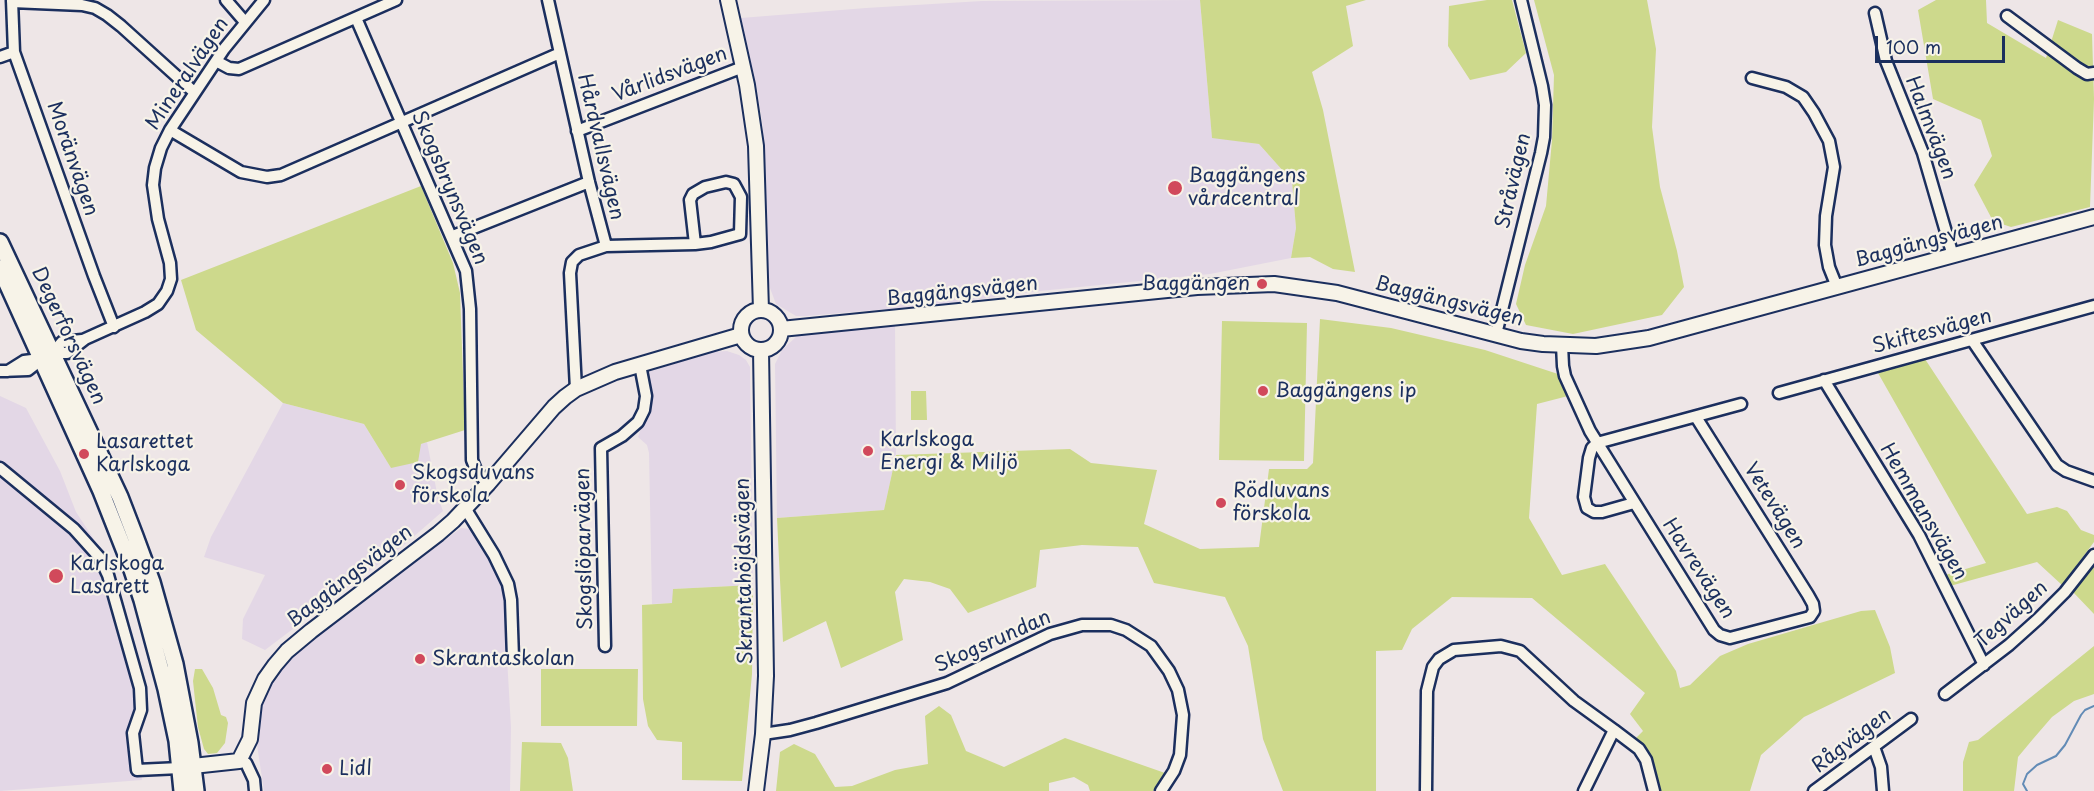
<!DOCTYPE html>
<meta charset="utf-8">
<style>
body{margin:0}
#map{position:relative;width:2094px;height:791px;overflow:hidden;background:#eee6e7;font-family:"Playpen Sans",sans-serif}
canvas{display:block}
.scale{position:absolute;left:1875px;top:36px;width:130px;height:27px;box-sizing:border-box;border:3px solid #1b2f5e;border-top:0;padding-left:8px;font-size:18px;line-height:21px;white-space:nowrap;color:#1b2f5e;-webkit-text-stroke:4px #f7f3e8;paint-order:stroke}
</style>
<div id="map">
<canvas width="2094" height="791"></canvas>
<div class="scale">100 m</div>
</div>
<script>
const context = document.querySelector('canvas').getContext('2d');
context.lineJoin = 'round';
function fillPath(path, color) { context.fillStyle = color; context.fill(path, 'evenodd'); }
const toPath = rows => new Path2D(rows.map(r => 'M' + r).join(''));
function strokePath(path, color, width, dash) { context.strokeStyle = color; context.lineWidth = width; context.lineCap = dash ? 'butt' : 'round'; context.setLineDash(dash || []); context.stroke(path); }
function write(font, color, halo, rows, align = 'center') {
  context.font = font + ' "Playpen Sans",sans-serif'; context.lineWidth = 4.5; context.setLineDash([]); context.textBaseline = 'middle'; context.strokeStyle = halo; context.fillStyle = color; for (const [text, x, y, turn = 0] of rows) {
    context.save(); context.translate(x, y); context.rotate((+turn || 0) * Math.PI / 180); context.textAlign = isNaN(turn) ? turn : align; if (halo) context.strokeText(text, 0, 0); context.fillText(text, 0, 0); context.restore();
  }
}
fillPath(toPath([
 [1200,0,1212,137,1259,144,1292,181,1296,228,1291,258,1210,274,1040,291,935,305,806,316,796,316,776,304,767,280,763,128,757,89,741,18,866,8,982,1],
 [895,324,896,455,884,510,777,518,775,364,782,350,797,336,804,333],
 [727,351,739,355,746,360,750,367,753,585,674,589,673,603,652,604,649,453,647,445,638,437,647,412,650,389,648,372,711,352],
 [0,396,26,408,60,471,76,512,101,550,121,603,146,698,144,721,138,743,142,780,0,791],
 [283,403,364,424,391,468,421,444,427,442,438,498,443,511,404,545,265,650,242,639,243,619,265,575,204,557,211,537],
 [461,528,471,529,498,572,503,589,511,727,510,791,264,791,257,745,259,720,264,695,277,672,288,658]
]), '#e3d7e6');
fillPath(toPath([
 [1200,0,1366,0,1346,6,1353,46,1312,72,1323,110,1355,272,1333,269,1310,257,1291,258,1296,228,1292,181,1259,144,1212,138],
 [1487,0,1512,0,1526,53,1506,72,1470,80,1448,46,1449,6],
 [1534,0,1647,0,1656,49,1652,127,1660,187,1677,251,1684,287,1662,315,1573,334,1526,325,1516,304,1525,265,1546,206,1552,140,1554,75],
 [1936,0,1986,0,1987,23,2046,58,2058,20,2092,34,2094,99,2090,207,2011,227,1993,221,1974,185,1992,156,1981,120,1933,99,1918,10],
 [421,186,453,263,460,293,465,430,421,444,418,462,391,468,364,424,283,403,196,330,181,280],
 [1320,319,1391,328,1485,350,1558,374,1568,396,1537,404,1529,518,1562,575,1605,564,1676,671,1680,688,1690,685,1720,656,1748,644,1861,611,1875,610,1890,647,1895,673,1804,717,1761,755,1750,791,1656,791,1652,761,1634,740,1643,731,1630,714,1645,693,1532,598,1452,597,1412,629,1402,650,1376,651,1376,791,1283,791,1263,739,1248,646,1225,597,1154,583,1138,547,1082,545,1040,550,1036,587,968,613,950,589,930,582,904,579,895,592,903,640,841,668,826,621,783,642,777,518,884,510,896,455,1070,449,1091,463,1157,470,1144,524,1200,549,1259,547,1269,469,1307,469,1313,463],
 [1222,321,1307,323,1304,461,1219,460],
 [1925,359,2027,514,2057,507,2067,511,2081,530,2094,535,2094,542,2062,585,2037,562,1950,586,1945,575,1986,563,1878,373],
 [911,391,926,391,927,420,911,420],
 [2094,562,2094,614,2073,592],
 [753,585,752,674,742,781,682,780,682,742,657,740,648,726,643,699,642,605,672,603,673,589],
 [2094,646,2094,694,2074,701,2052,717,2033,739,2018,757,2014,791,1963,791,1963,762,1969,742,1978,740],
 [195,669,202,669,213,688,221,715,226,717,228,723,225,743,217,753,208,754,204,749,198,727,195,700,193,681],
 [541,669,638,669,637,726,541,726],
 [939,706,951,715,966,751,1004,767,1065,738,1165,773,1153,791,1090,791,1088,785,1074,777,1049,783,1049,791,776,791,780,752,794,744,815,754,835,787,852,786,895,770,928,764,925,716],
 [522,742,561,743,568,758,573,791,520,791]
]), '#cdd98c');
strokePath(toPath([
 [2027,791,2023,784,2027,774,2037,765,2056,756,2065,745,2081,715,2085,710,2094,706]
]), '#628bb6', 2);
const minor = toPath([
 [12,0,14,52,94,276,114,327],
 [226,0,245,22],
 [548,0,589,182,606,246,579,255,572,262,570,273,576,389],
 [12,2,82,5,95,8,107,15,121,26,194,92],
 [1875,13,1886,61,1923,153,1953,256],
 [2007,16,2077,68,2087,74,2094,73],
 [356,18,466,271,470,309,472,460,476,470,488,484],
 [0,57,14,52],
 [216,61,229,68,239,69,396,0],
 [1752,78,1786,87,1803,97,1814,113,1829,141,1834,167,1826,216,1825,245,1829,267,1837,287],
 [170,130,241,172,267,177,281,175,560,53],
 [577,131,743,67],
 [453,236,589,182],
 [606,246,695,244,711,242,740,234,741,197,734,184,726,182,705,187,693,194,690,200,695,244],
 [1496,334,1541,153,1544,137,1545,105,1542,86,1521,0],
 [1972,340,2057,465,2066,471,2094,481],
 [1562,345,1563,366,1565,376,1590,431,1714,630,1720,635,1730,638,1810,617,1814,611,1813,604,1808,595,1696,417],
 [53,353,67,353,85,339,145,312,158,304,167,291,171,279,170,263,158,219,153,185,155,168,161,148,170,130,224,49,264,0],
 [53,353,62,342,82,340],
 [0,371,28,370,42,359],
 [8,371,24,361,40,359],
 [1824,380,1919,535,1984,665],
 [1779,393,2094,306],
 [0,468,74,529,100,558,108,575,140,688,141,710,133,733,137,770,180,768],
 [1634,503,1602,512,1594,512,1587,508,1584,497,1589,458,1592,448,1597,443,1741,404],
 [465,508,494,555,508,584,511,600,513,658],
 [605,646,601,448,622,436,638,422,644,410,646,396,640,365],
 [1945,694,2009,645,2038,619,2065,592,2094,555],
 [1614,730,1639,749,1646,760,1654,791],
 [763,734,790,730,816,723,947,683,1050,634,1082,625,1111,625,1126,630,1151,646,1169,671,1178,690,1183,715,1180,755,1174,771,1161,791],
 [1874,747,1881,767,1883,791],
 [239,761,246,763,254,780,255,791],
 [1426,791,1427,691,1433,667,1439,659,1454,650,1501,646,1520,651,1574,701,1614,730,1584,791],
 [1814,791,1911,719]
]);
const tertiary = toPath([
 [728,0,747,85,756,146,761,310],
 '741 330a20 20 0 1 1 40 0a20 20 0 1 1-40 0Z',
 [781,329,1197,287,1274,284,1337,293,1521,341,1543,344,1596,346,1649,338,2094,217],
 [193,766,239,761,250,739,254,703,265,679,275,665,287,651,311,631,438,534,453,521,488,484,554,407,565,397,576,389,615,372,741,335],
 [756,791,763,734,766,676,761,350]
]);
const secondary = toPath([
 [0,242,120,497,135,536,152,582,175,664,190,743,196,791],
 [0,268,101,491,131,567,142,600,166,689,177,741,182,791]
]);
strokePath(minor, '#1b2f5e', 15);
strokePath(tertiary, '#1b2f5e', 18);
strokePath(secondary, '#1b2f5e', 20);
strokePath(minor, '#f7f3e8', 10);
strokePath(tertiary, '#f7f3e8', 14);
strokePath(secondary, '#f7f3e8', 15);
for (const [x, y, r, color] of [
 [1175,188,8,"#d1495b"],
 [1262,284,6,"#d1495b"],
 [1263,391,6,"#d1495b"],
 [868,451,6,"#d1495b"],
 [84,454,6,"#d1495b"],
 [400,485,6,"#d1495b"],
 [1221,503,6,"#d1495b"],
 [56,576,8,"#d1495b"],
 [420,659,6,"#d1495b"],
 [327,769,6,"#d1495b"]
]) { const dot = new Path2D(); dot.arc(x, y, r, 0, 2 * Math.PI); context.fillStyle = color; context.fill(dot); strokePath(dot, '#f7f3e8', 2); }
write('20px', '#1b2f5e', '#f7f3e8', [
 ["Mineralvägen",188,74,-56],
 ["Vårlidsvägen",670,75,-21],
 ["Halmvägen",1930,128,69],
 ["Hårdvallsvägen",600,147,77],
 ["Moränvägen",72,159,71],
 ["Stråvägen",1514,181,-77],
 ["Skogsbrynsvägen",449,188,67],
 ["Baggängsvägen",1929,242,-15],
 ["Baggängsvägen",962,292,-6],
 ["Baggängsvägen",1449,302,14],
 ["Skiftesvägen",1932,332,-15],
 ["Degerforsvägen",68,336,65],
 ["Vetevägen",1774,506,58],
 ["Hemmansvägen",1923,512,60],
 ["Skogslöparvägen",585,549,-91],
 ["Havrevägen",1698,569,57],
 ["Skrantahöjdsvägen",745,571,-91],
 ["Baggängsvägen",350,577,-38],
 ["Tegvägen",2012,615,-42],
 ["Skogsrundan",993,642,-24],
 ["Rågvägen",1852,741,-37]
]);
write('20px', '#1b2f5e', '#f7f3e8', [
 ["Baggängens",1188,176],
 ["vårdcentral",1188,199],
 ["Baggängen",1250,284,"right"],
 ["Baggängens ip",1275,391],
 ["Karlskoga",880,440],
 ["Energi & Miljö",880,463],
 ["Lasarettet",96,442],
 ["Karlskoga",96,465],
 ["Skogsduvans",412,473],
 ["förskola",412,496],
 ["Rödluvans",1233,491],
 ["förskola",1233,514],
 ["Karlskoga",70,564],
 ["Lasarett",70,587],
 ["Skrantaskolan",432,659],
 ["Lidl",339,769]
], 'left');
</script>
